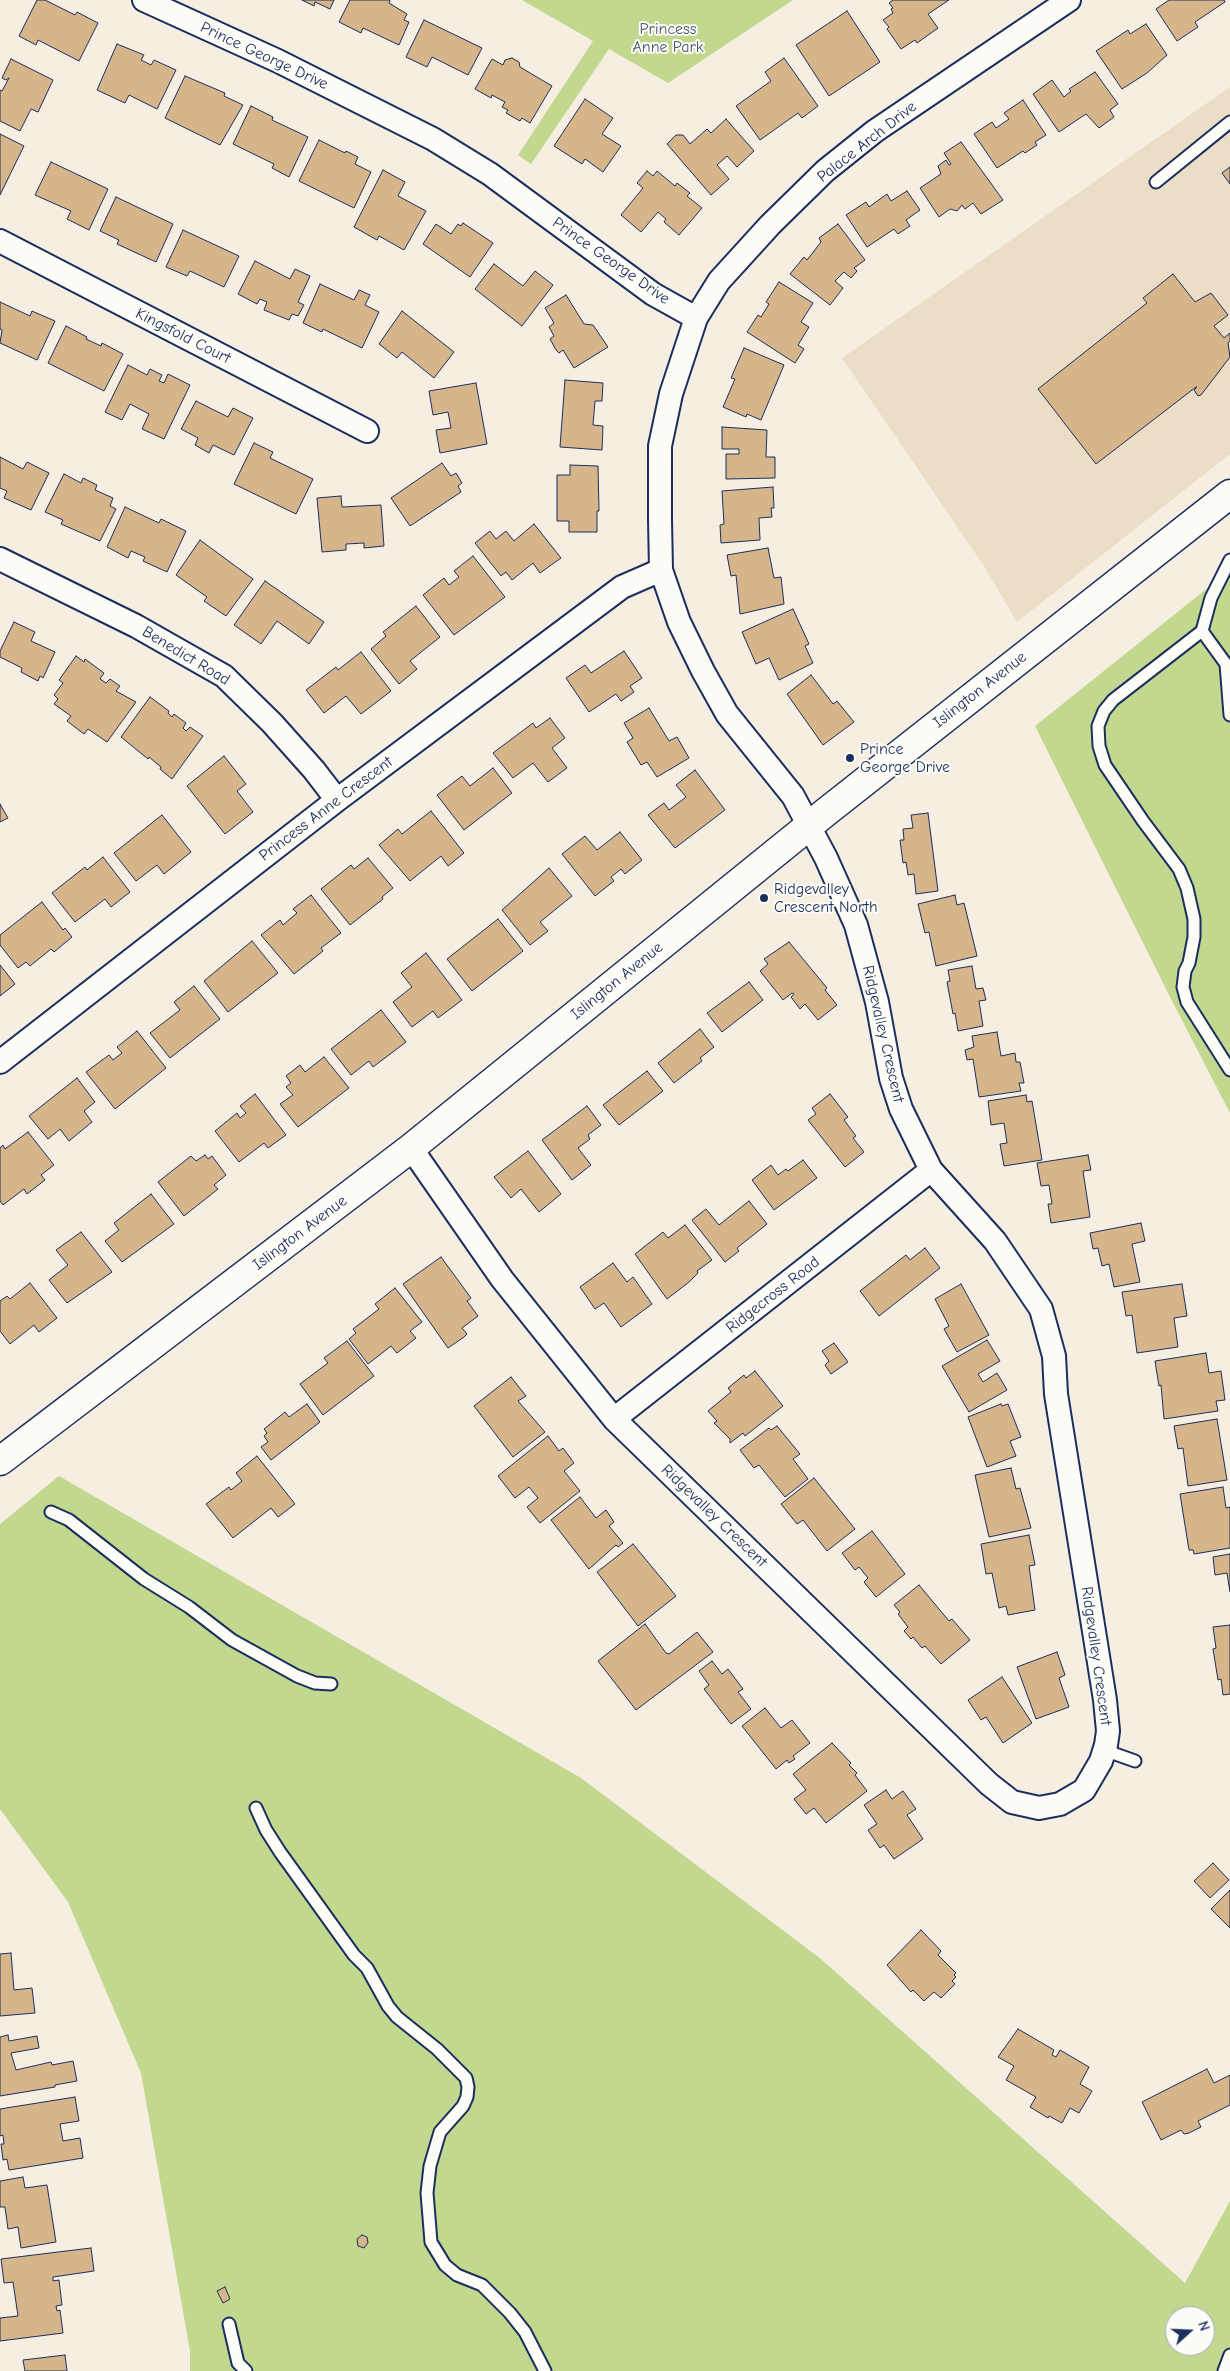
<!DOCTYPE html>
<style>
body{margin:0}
#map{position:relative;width:1230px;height:2371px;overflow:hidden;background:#f5eee1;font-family:"Comic Neue",sans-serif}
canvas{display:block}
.north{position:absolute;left:1165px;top:2306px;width:50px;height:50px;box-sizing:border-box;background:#fdfcf7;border:1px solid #a3aaba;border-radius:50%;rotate:70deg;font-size:14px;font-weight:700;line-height:20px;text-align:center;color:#1b2f5e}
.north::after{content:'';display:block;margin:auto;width:18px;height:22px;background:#1b2f5e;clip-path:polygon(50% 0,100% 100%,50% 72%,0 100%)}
</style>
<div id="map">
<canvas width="1230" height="2371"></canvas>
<div class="north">N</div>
</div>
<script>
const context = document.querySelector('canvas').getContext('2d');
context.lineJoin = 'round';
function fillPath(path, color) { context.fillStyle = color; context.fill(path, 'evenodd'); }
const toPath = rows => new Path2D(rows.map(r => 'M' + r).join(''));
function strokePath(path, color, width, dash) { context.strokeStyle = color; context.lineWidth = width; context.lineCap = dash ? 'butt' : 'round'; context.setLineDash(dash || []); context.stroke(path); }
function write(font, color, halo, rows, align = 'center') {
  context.font = font + ' "Comic Neue",sans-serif'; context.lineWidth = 4; context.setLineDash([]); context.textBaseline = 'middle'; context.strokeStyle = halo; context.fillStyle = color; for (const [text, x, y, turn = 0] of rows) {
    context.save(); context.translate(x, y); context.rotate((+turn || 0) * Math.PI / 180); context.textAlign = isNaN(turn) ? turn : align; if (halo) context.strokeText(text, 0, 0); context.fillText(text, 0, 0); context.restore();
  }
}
fillPath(toPath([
 [1230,87,1230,454,1017,622,984,566,842,358]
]), '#ecddc7');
fillPath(toPath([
 [522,0,793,0,668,83,609,49,531,164,518,155,593,41],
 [1230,570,1230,1113,1170,997,1035,726],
 [59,1476,581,1778,821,1959,1185,2283,1230,2201,1230,2371,190,2371,190,2351,141,2073,68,1902,0,1809,0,1524],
 [1175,2316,1205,2316,1205,2346,1175,2346]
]), '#c2d88e');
const building = toPath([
 [37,0,45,0,75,15,77,12,98,23,79,61,38,40,36,45,19,36,37,0],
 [302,0,334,0,330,9,315,2,314,6,302,0],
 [350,0,390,0,389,3,407,14,404,20,409,22,399,45,363,28,361,33,339,22,350,0],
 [893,0,949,0,928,14,938,28,917,43,915,40,901,49,887,29,889,27,883,20,893,13,891,9,893,8,889,3,893,0],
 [1169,0,1224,0,1225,2,1195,22,1198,27,1177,41,1156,9,1169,0],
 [847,11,880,62,829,96,796,45,847,11],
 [424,20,482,48,468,75,432,57,427,67,406,57,424,20],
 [1146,24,1167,55,1147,73,1122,89,1096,51,1128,30,1130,34,1146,24],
 [117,44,144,55,141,60,151,65,154,60,176,70,157,109,129,95,125,103,97,90,117,44],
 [512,58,519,62,520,67,552,86,530,123,522,118,520,121,506,113,508,110,502,107,505,102,492,95,491,98,475,89,492,59,503,65,505,60,512,58],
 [784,58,818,106,802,118,798,113,760,140,736,106,771,81,765,72,784,58],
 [11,59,53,80,38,112,31,109,20,131,0,121,0,90,2,91,9,78,6,80,2,78,11,59],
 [1095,72,1118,104,1110,110,1114,117,1099,128,1086,114,1059,132,1033,94,1052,80,1064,97,1071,91,1069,89,1095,72],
 [185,76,225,93,224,96,243,105,220,145,165,118,185,76],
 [585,99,613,118,602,134,621,146,603,172,585,159,582,164,554,146,585,99],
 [1023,100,1046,135,1035,142,1037,145,1025,153,1023,151,997,168,974,134,992,122,996,128,1009,119,1004,113,1023,100],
 [251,106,273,117,272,120,308,137,289,177,272,168,274,164,233,144,251,106],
 [726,119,754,151,737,167,727,156,717,165,729,179,711,195,667,144,676,135,683,135,690,144,707,129,711,133,726,119],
 [0,134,24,146,0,195,0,134],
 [319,140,345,153,346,151,358,157,355,164,371,172,354,208,299,181,319,140],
 [961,142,1003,200,981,214,973,203,965,209,962,205,957,211,950,209,939,217,920,188,941,174,938,166,946,160,949,165,951,164,944,153,961,142],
 [51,162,108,189,89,230,67,219,71,211,35,195,51,162],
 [1230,167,1230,184,1222,173,1230,167],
 [383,170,405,182,398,196,426,211,404,250,379,236,377,240,354,227,383,170],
 [647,171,653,176,657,171,675,186,677,183,690,193,687,196,702,208,679,235,664,222,666,219,658,212,641,232,621,215,643,188,637,183,647,171],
 [907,191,920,210,906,220,910,226,898,234,894,229,867,247,846,215,866,202,869,207,887,194,891,201,907,191],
 [116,197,173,224,156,262,117,244,119,240,100,231,116,197],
 [463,223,493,243,470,277,423,244,436,224,451,234,458,224,461,226,463,223],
 [838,224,865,260,854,268,857,271,851,278,844,272,835,281,843,288,830,305,790,274,804,257,807,260,821,242,819,238,838,224],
 [183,230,239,256,224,287,190,271,187,276,166,267,183,230],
 [255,261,290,279,295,269,310,276,298,302,304,305,298,316,292,314,289,320,264,310,267,302,260,299,257,304,238,294,255,261],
 [494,264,523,286,535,271,553,285,522,326,475,289,494,264],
 [1173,274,1195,302,1211,293,1228,315,1214,326,1224,338,1230,333,1230,341,1228,343,1230,357,1201,395,1198,396,1194,390,1197,387,1196,387,1096,464,1038,389,1147,303,1143,298,1173,274],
 [779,282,813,303,801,322,809,327,798,345,804,349,795,363,747,332,758,315,761,317,769,304,766,302,779,282],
 [320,284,354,300,359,290,370,295,365,305,379,312,362,348,323,329,322,332,303,323,320,284],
 [566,295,584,324,593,325,608,347,574,368,563,350,559,353,556,350,550,339,554,336,549,327,554,323,545,308,566,295],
 [0,302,30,316,32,311,55,321,37,360,0,343,2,330,0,329,0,302],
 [402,311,454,352,434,378,402,352,397,358,379,344,402,311],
 [66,326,87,337,86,339,101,346,102,343,123,354,104,391,48,363,66,326],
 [744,348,784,365,761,420,747,414,746,417,723,407,735,379,731,378,744,348],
 [128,365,147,375,150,369,162,375,159,381,164,383,168,374,190,385,164,439,142,429,149,414,130,404,122,420,105,412,128,365],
 [565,380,603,383,602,401,595,401,593,425,603,426,602,450,560,447,565,380],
 [476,383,487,444,440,453,436,430,451,428,448,412,433,415,429,391,476,383],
 [196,401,228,417,233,408,253,418,234,455,213,445,209,453,195,445,198,438,181,429,196,401],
 [722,427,767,430,766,457,775,457,775,478,726,479,726,454,739,454,739,449,722,449,722,427],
 [254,443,273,452,270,458,313,479,296,514,234,484,254,443],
 [0,457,23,469,27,462,49,473,31,510,4,498,7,491,0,488,0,457],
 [442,463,451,476,456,473,462,483,458,486,461,492,410,526,391,498,442,463],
 [570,465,598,466,599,511,597,511,597,532,569,532,569,521,557,521,557,475,570,475,570,465],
 [64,474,81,483,83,478,97,485,95,490,113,498,110,506,116,509,100,541,61,524,63,520,45,512,64,474],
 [773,487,774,508,771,508,772,517,759,518,760,540,721,543,720,525,724,524,722,491,773,487],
 [341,496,342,507,381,505,384,546,364,548,364,543,346,544,346,550,322,552,317,498,341,496],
 [125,507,159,523,161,519,186,531,167,572,143,561,145,557,131,551,128,558,107,547,125,507],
 [534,524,561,558,540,573,533,563,512,580,506,572,501,576,475,543,490,531,496,539,506,531,514,541,534,524],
 [200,540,253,579,226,616,204,601,207,597,176,575,200,540],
 [768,548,774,578,781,577,784,604,740,614,736,575,731,576,727,555,768,548],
 [473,556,505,597,454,635,423,595,444,578,449,585,459,577,454,571,473,556],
 [265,581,324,622,309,644,277,621,261,644,234,625,265,581],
 [416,606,440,637,410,661,417,669,399,684,371,649,386,636,383,632,416,606],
 [793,609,809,644,805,646,813,663,779,680,769,658,756,664,742,632,793,609],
 [14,622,35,632,31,641,55,652,43,678,40,676,38,681,21,672,22,668,0,657,0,651,14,622],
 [624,651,642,678,630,686,634,692,621,701,616,694,589,712,566,678,585,665,591,673,624,651],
 [361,652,391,691,361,714,346,696,324,713,306,690,336,667,338,670,361,652],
 [76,656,84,662,85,659,104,673,100,679,106,683,110,679,120,686,116,691,136,702,107,742,88,729,84,734,67,721,71,716,54,704,58,699,54,695,63,683,59,680,76,656],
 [811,675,833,704,837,701,854,722,823,745,787,694,811,675],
 [150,697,169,711,168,713,172,717,174,714,186,723,183,728,186,731,190,727,203,736,172,779,160,769,161,767,149,757,148,759,121,737,150,697],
 [649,708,669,741,677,737,689,758,657,777,647,762,641,765,627,742,633,738,624,723,649,708],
 [550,718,565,738,552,748,567,768,548,782,533,763,513,778,493,753,533,723,536,728,550,718],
 [224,756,246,784,237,791,253,812,225,834,187,786,224,756],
 [493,768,512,793,464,830,437,795,462,776,470,786,493,768],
 [695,770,725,810,675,848,648,815,664,803,669,810,686,797,676,785,695,770],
 [0,804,8,818,0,822,0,804],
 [431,811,464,853,448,866,441,856,410,881,379,845,398,829,402,834,431,811],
 [928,813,938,891,916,894,914,874,908,875,906,862,903,863,900,840,904,840,903,829,913,828,911,815,928,813],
 [162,815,191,852,164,874,157,865,136,881,114,853,162,815],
 [620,832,642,860,625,874,621,869,611,877,614,881,595,896,562,854,585,836,597,850,620,832],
 [103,857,130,892,111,907,105,899,75,922,52,893,85,867,87,870,103,857],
 [368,858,393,888,382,897,383,899,350,925,321,889,351,865,354,869,368,858],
 [549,868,572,896,540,922,548,931,530,945,502,910,549,868],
 [311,895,341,933,321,948,323,951,294,974,261,935,280,920,283,925,297,913,293,909,311,895],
 [955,895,957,905,964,903,977,956,936,966,929,932,925,933,918,904,955,895],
 [42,902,63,930,65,928,72,937,54,952,51,949,30,966,26,962,18,968,0,945,0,935,42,902],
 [498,919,523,951,472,991,447,959,498,919],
 [252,941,278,973,228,1012,204,981,252,941],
 [789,942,827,988,825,990,837,1005,818,1020,805,1004,800,1009,791,997,794,994,792,993,783,1000,760,971,768,964,764,959,789,942],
 [426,953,462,1000,438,1018,433,1011,412,1027,393,1002,412,987,401,973,426,953],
 [0,965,15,984,0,996,0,965],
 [972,966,976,989,983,988,986,1000,979,1001,983,1026,958,1031,955,1013,953,1014,947,982,950,981,948,970,972,966],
 [749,982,763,1000,722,1032,707,1013,749,982],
 [194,986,220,1019,170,1058,150,1033,180,1010,174,1002,194,986],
 [381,1010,406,1042,373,1067,369,1061,351,1075,331,1049,381,1010],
 [700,1029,714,1047,700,1058,702,1061,674,1083,658,1063,700,1029],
 [137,1031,166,1068,115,1109,86,1072,109,1055,113,1060,122,1053,117,1047,137,1031],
 [997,1032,1001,1056,1015,1053,1016,1062,1020,1062,1024,1083,1019,1083,1021,1091,979,1097,973,1059,967,1060,965,1050,974,1047,972,1036,997,1032],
 [324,1057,349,1088,298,1127,280,1104,293,1095,286,1087,291,1083,286,1076,300,1065,305,1072,324,1057],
 [647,1071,663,1091,619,1125,603,1105,647,1071],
 [77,1078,95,1102,84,1111,92,1122,69,1141,60,1129,48,1139,29,1116,77,1078],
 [255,1094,286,1135,268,1148,264,1143,239,1162,215,1131,237,1113,240,1118,246,1113,240,1106,255,1094],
 [830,1094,848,1117,844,1120,856,1136,853,1138,864,1152,845,1167,808,1120,816,1114,812,1108,830,1094],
 [1026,1095,1027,1102,1032,1101,1042,1160,1004,1166,1000,1144,1007,1143,1004,1123,991,1125,988,1101,1026,1095],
 [587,1106,601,1125,588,1135,590,1139,578,1148,591,1165,572,1180,542,1140,587,1106],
 [28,1132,54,1165,41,1175,45,1180,27,1194,24,1189,3,1205,0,1201,0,1148,3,1145,5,1149,28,1132],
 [528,1151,561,1194,539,1212,521,1189,511,1198,494,1177,528,1151],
 [205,1155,208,1159,212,1156,226,1175,214,1185,218,1189,184,1216,158,1182,191,1156,196,1161,205,1155],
 [1088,1155,1091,1170,1083,1171,1090,1217,1051,1223,1048,1204,1052,1204,1049,1185,1041,1186,1037,1163,1088,1155],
 [803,1160,817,1178,774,1210,752,1180,771,1165,778,1175,786,1169,788,1171,803,1160],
 [151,1194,174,1224,122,1262,105,1241,119,1230,114,1223,151,1194],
 [749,1201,767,1224,737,1248,739,1251,725,1262,692,1220,706,1209,719,1225,749,1201],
 [1141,1223,1145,1241,1132,1244,1140,1282,1114,1287,1109,1264,1102,1266,1098,1248,1093,1249,1090,1233,1141,1223],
 [685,1225,712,1260,697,1271,698,1273,689,1282,667,1299,635,1254,663,1232,668,1238,685,1225],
 [81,1232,112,1272,67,1303,49,1280,68,1265,56,1250,81,1232],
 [925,1248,940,1268,879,1316,860,1291,906,1255,910,1260,925,1248],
 [441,1257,471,1298,467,1301,478,1316,462,1328,467,1334,464,1337,448,1348,403,1284,441,1257],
 [613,1263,627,1282,633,1277,652,1304,621,1327,604,1303,595,1309,580,1287,613,1263],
 [30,1283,57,1318,39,1332,34,1325,10,1344,0,1331,0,1301,7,1296,10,1299,30,1283],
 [961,1284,989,1335,957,1352,944,1329,949,1326,935,1299,961,1284],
 [1182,1284,1187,1316,1174,1318,1178,1347,1137,1353,1132,1315,1126,1316,1122,1292,1182,1284],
 [395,1288,422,1322,410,1331,416,1338,397,1353,391,1346,368,1364,349,1339,356,1333,353,1329,379,1309,375,1304,395,1288],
 [987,1340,1000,1361,978,1374,983,1382,997,1373,1007,1390,969,1412,942,1366,987,1340],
 [347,1341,374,1376,323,1415,300,1384,328,1363,324,1358,347,1341],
 [834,1343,848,1362,831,1374,825,1365,829,1361,822,1351,834,1343],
 [1206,1353,1209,1373,1221,1371,1225,1400,1216,1401,1218,1411,1164,1419,1161,1385,1159,1386,1155,1361,1206,1353],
 [755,1371,783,1406,745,1436,743,1433,730,1443,730,1439,714,1423,717,1421,708,1411,731,1392,728,1388,744,1375,746,1378,755,1371],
 [511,1377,526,1396,518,1401,545,1432,513,1457,474,1406,511,1377],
 [307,1404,320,1422,271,1460,261,1447,268,1442,264,1436,267,1433,264,1429,285,1412,289,1417,307,1404],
 [1001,1404,1002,1406,1008,1404,1021,1437,1010,1441,1016,1456,987,1467,968,1417,1001,1404],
 [1217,1419,1227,1480,1188,1486,1183,1448,1178,1449,1174,1426,1217,1419],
 [777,1426,800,1454,793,1459,808,1479,785,1497,759,1465,754,1468,740,1450,769,1428,771,1430,777,1426],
 [548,1436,559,1451,563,1448,574,1463,564,1471,580,1491,540,1523,527,1507,538,1498,529,1487,515,1498,498,1476,548,1436],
 [257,1456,295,1504,278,1517,271,1508,233,1538,206,1504,229,1487,231,1490,242,1481,236,1473,257,1456],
 [1011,1468,1016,1489,1020,1488,1031,1528,989,1537,975,1475,1011,1468],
 [814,1478,855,1529,827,1551,803,1520,797,1524,781,1504,814,1478],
 [1223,1487,1226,1508,1230,1507,1230,1548,1194,1554,1193,1550,1189,1550,1180,1494,1223,1487],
 [580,1497,596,1518,606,1510,614,1522,609,1526,623,1543,618,1547,616,1545,589,1569,551,1520,580,1497],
 [872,1531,905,1574,876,1597,864,1582,868,1578,859,1567,855,1570,842,1553,872,1531],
 [1029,1535,1035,1565,1029,1566,1035,1610,1008,1615,1006,1606,999,1608,992,1573,986,1574,981,1544,1029,1535],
 [633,1544,676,1596,638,1626,597,1572,633,1544],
 [1230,1554,1230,1592,1227,1573,1215,1575,1213,1557,1230,1554],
 [919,1585,949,1621,952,1619,970,1640,941,1664,925,1646,922,1648,913,1637,911,1639,904,1631,908,1627,898,1614,900,1612,894,1605,919,1585],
 [645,1624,666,1653,669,1654,697,1632,713,1652,636,1710,598,1661,645,1624],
 [1230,1625,1230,1694,1223,1695,1221,1679,1218,1680,1213,1649,1216,1648,1213,1627,1230,1625],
 [1057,1652,1065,1675,1059,1678,1069,1707,1036,1719,1017,1667,1057,1652],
 [712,1661,722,1674,728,1669,743,1689,738,1692,751,1709,731,1724,704,1689,709,1685,699,1671,712,1661],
 [1002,1677,1032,1723,1003,1743,986,1717,981,1720,968,1700,1002,1677],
 [765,1708,781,1728,792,1720,810,1743,793,1756,795,1759,789,1763,787,1760,776,1769,742,1726,765,1708],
 [832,1743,851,1763,849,1765,857,1773,855,1775,867,1791,826,1823,814,1808,806,1814,794,1799,806,1790,793,1774,832,1743],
 [886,1790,892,1799,903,1791,916,1809,907,1815,923,1839,894,1859,884,1845,880,1848,868,1830,877,1824,864,1805,886,1790],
 [1213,1863,1229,1880,1210,1898,1194,1881,1213,1863],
 [1230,1890,1230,1928,1211,1909,1230,1890],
 [921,1930,941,1951,938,1955,956,1973,954,1975,956,1977,952,1981,955,1984,941,1998,934,1992,924,2001,913,1990,911,1992,887,1965,921,1930],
 [11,1953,14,1990,32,1988,35,2013,0,2016,0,1954,11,1953],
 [1018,2029,1054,2050,1052,2055,1056,2057,1060,2050,1089,2067,1080,2084,1092,2091,1079,2113,1070,2108,1062,2123,1049,2116,1048,2118,1030,2107,1036,2097,1006,2080,1014,2066,998,2057,1018,2029],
 [8,2035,9,2041,37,2036,39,2048,11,2053,16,2070,51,2062,52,2065,73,2061,77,2081,55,2085,55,2087,0,2096,0,2037,8,2035],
 [1207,2069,1214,2083,1230,2075,1230,2105,1198,2121,1201,2127,1189,2133,1184,2134,1181,2130,1161,2140,1142,2102,1207,2069],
 [75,2097,79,2121,60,2124,63,2141,80,2138,83,2158,9,2170,7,2159,3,2160,1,2144,4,2144,3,2135,0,2136,0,2109,75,2097],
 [23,2177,25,2188,47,2185,56,2242,21,2248,18,2227,8,2229,5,2207,0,2207,0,2181,23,2177],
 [362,2235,367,2237,368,2243,364,2248,358,2246,357,2239,362,2235],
 [91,2248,94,2271,53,2277,53,2281,59,2280,62,2305,56,2306,57,2311,60,2310,63,2333,0,2341,0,2318,18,2316,13,2282,4,2283,1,2259,91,2248],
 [225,2287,230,2299,223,2303,217,2291,225,2287],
 [65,2355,67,2371,25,2371,23,2360,65,2355]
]);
fillPath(building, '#d7b58a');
strokePath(building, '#1b2f5e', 1);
const lane = toPath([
 [1156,182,1230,122],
 [1230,560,1211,598,1202,631,1226,664,1230,715],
 [1202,631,1113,700,1104,711,1098,726,1099,746,1105,765,1143,821,1179,869,1187,888,1194,919,1194,937,1189,963,1185,971,1183,987,1187,1002,1230,1070],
 [51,1512,69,1520,144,1579,189,1607,232,1640,297,1676,315,1683,331,1684],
 [1104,1750,1135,1761],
 [256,1808,266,1830,280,1852,354,1955,367,1968,388,2006,397,2017,437,2049,466,2078,468,2087,467,2097,463,2106,440,2132,430,2166,427,2193,431,2242,445,2265,457,2275,482,2285,510,2313,525,2332,545,2371],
 [229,2324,238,2363,246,2371],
 [1224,2371,1230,2355]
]);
const street = toPath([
 [144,0,278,61,433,139,490,174,653,294,696,318],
 [0,241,367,431],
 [0,559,136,626,224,676,272,723,314,770,337,800],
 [0,1062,337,800,622,587,661,570],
 [411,1148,502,1279,614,1419,989,1784,1012,1802,1039,1808,1060,1804,1084,1790,1101,1761,1106,1745,1108,1731,1105,1700,1056,1394,1054,1356,1041,1309,995,1241,931,1170,901,1109,891,1078,877,1002,856,925,826,858,793,796,727,714,703,671,679,622,661,570,660,519,660,446,671,394,696,318,719,281,770,225,825,171,875,131,1069,0],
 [614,1419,931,1170]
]);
const secondary = toPath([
 [0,1461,411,1148,826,812,1230,494]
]);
strokePath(lane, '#1b2f5e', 15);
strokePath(street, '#1b2f5e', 26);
strokePath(secondary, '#1b2f5e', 31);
strokePath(lane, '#fdfcf7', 11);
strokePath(street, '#fdfcf7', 22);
strokePath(secondary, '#fdfcf7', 28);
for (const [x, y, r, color] of [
 [850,758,5,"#1b2f5e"],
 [764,898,5,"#1b2f5e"]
]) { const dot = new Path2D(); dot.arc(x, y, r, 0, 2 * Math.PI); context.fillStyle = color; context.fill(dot); strokePath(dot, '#fdfcf7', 2); }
write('16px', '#45596a', '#fdfcf7', [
 ["Princess",668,29],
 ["Anne Park",668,47]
]);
write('16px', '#1b2f5e', '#fdfcf7', [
 ["Prince George Drive",264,56,25],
 ["Palace Arch Drive",867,142,-38],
 ["Prince George Drive",611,261,35],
 ["Kingsfold Court",183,336,27],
 ["Benedict Road",186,656,31],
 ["Islington Avenue",980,690,-38],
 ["Princess Anne Crescent",326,809,-37],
 ["Islington Avenue",617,981,-39],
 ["Ridgevalley Crescent",883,1034,77],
 ["Islington Avenue",300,1233,-37],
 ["Ridgecross Road",773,1295,-38],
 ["Ridgevalley Crescent",714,1516,44],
 ["Ridgevalley Crescent",1096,1656,82]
]);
write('16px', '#1b2f5e', '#fdfcf7', [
 ["Prince",860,749],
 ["George Drive",860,767],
 ["Ridgevalley",774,889],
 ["Crescent North",774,907]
], 'left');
</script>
